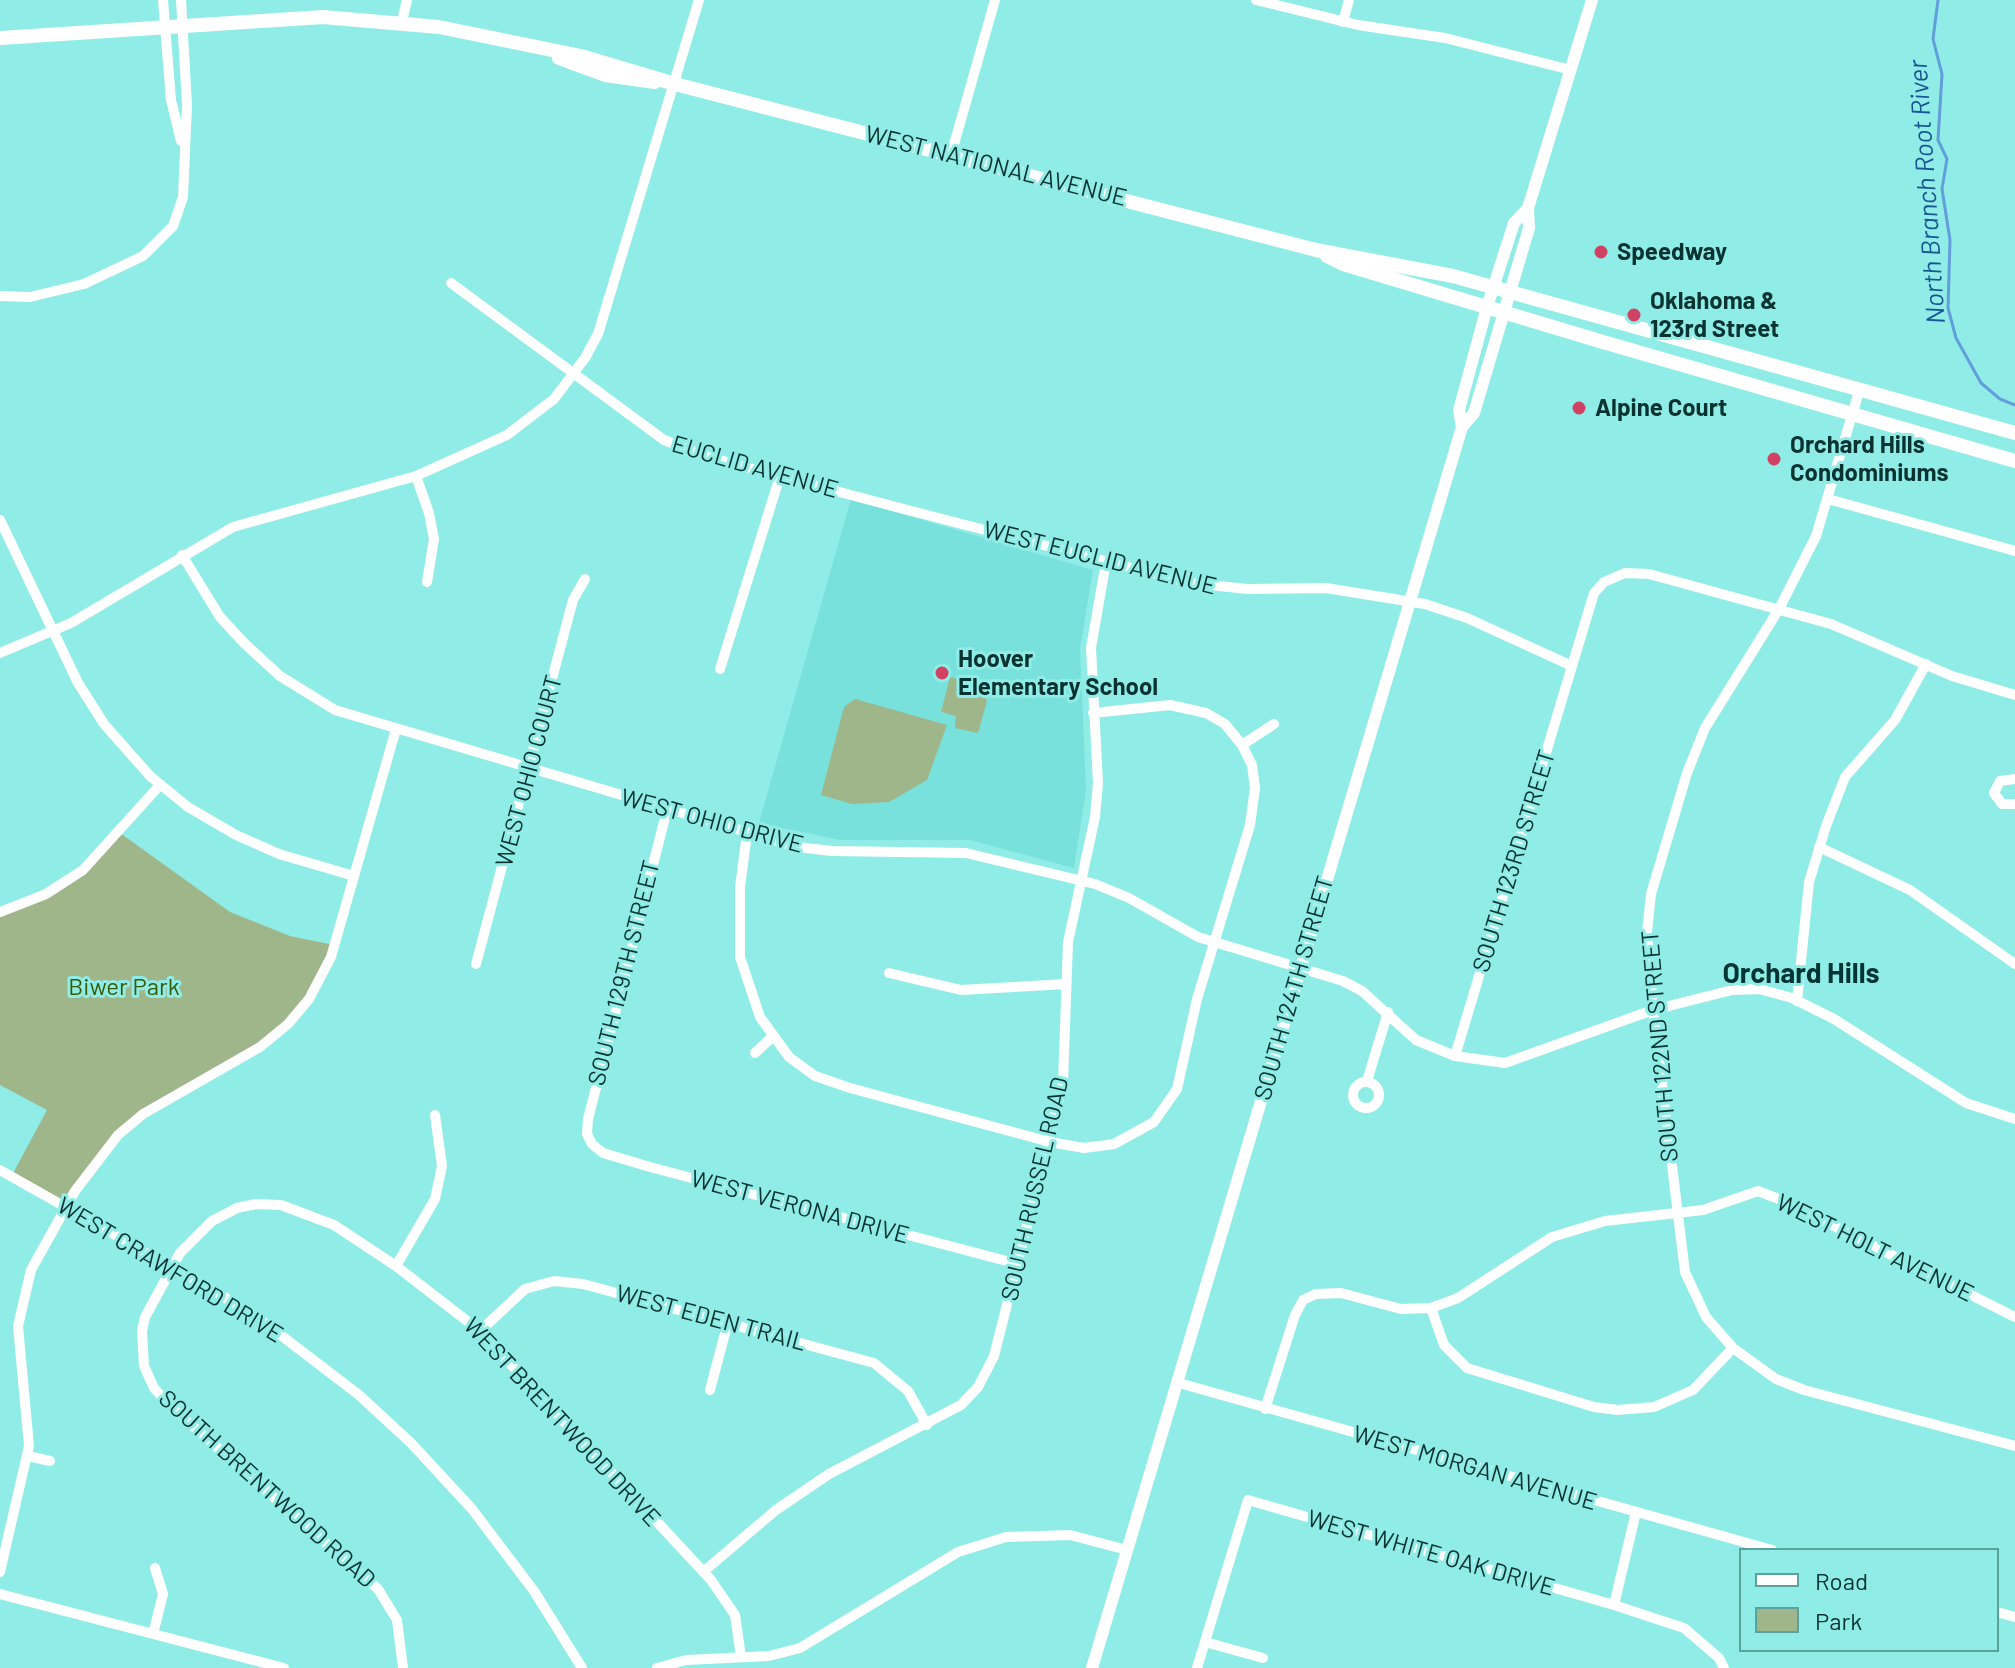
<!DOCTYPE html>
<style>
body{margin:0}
#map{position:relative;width:2015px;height:1668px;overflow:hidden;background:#90ece6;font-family:Barlow,sans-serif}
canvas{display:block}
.legend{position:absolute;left:1739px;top:1548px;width:260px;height:104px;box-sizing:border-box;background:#90ece6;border:2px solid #5aa29e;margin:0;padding:10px 14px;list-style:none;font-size:24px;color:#093331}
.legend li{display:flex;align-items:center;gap:16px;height:40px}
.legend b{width:40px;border:2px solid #5aa29e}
</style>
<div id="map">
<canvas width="2015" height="1668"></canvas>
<ul class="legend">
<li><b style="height:10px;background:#fff"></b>Road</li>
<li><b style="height:22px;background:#9fb68a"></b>Park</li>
</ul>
</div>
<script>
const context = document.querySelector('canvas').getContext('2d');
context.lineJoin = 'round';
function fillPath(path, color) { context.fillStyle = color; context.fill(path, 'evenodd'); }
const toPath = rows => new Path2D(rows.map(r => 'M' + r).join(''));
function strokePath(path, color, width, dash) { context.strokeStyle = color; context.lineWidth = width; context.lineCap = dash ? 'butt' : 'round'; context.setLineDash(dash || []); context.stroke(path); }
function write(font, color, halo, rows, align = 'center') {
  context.font = font + ' Barlow,sans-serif'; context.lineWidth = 6; context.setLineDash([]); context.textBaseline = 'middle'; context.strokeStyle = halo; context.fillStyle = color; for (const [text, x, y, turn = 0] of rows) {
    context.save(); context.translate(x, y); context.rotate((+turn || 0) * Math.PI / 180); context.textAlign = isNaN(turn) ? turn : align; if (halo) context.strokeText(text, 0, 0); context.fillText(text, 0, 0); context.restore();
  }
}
fillPath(toPath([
 [851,499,1093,570,1080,649,1086,790,1074,868,970,840,840,840,759,823]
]), '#78e1db');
fillPath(toPath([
 [950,677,967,682,970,696,982,694,987,701,978,733,955,728,956,716,941,712],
 [855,699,947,725,927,780,889,802,852,804,821,795,844,707],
 [120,833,230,912,290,936,334,945,322,978,288,1024,134,1120,66,1207,11,1177,47,1110,0,1085,0,911,52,891]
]), '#9fb68a');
strokePath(toPath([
 [1938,0,1933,39,1942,74,1938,140,1947,159,1942,189,1950,240,1948,308,1956,338,1981,383,2000,399,2015,405]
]), '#629edb', 3);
strokePath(toPath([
 [163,0,171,100,181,141],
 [1256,0,1358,25,1445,38,1571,70],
 [402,21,407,0],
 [1343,22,1349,0],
 [951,155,995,0],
 [451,283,664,440,708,457,896,507,1190,583,1248,589,1326,588,1425,604,1467,618,1572,666,1594,593,1604,582,1625,573,1649,574,1831,624,1952,676,2015,695],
 [0,296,30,297,84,284,143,256,173,226,183,197,187,105,181,0],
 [416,476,429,513,434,539,427,582],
 [1828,499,2015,551],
 [0,520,78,683,104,724,150,776,188,807,236,835,279,854,354,876],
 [182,555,220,617,244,643,280,676,335,710,797,847,832,851,966,853,1095,884,1129,898,1198,937,1343,981,1362,991,1416,1040,1455,1056,1505,1063,1653,1010,1732,990,1759,989,1792,998,1834,1019,1966,1103,2015,1119],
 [0,653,71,623,233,527,416,476,507,435,554,399,585,358,598,334,699,0],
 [720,669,780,476],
 [1242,745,1274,724],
 [2015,779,2000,781,1994,793,2002,804,2015,804],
 [667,810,588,1119,587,1134,592,1144,603,1153,650,1167,1018,1264],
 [747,834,740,887,740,957,760,1017,789,1057,815,1076,850,1088,1050,1142,1084,1148,1114,1144,1154,1122,1177,1089,1197,999,1250,825,1255,788,1252,765,1242,745,1225,724,1206,713,1170,705,1093,713],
 [1819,847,1910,890,2015,964],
 [0,912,46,894,83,870,160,785],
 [476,964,573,600,585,579],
 [889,973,961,990,1066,984],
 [1797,1001,1809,882,1826,826,1845,777,1895,720,1926,664],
 [755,1053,772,1037],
 [1455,1056,1572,666],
 [1367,1081,1388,1012],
 '1353 1095a13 13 0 1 1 26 0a13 13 0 1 1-26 0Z',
 [0,1170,216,1292,261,1320,359,1395,411,1443,472,1509,534,1591,582,1668],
 [396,1266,435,1199,442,1166,435,1115],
 [1431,1308,1444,1345,1467,1368,1594,1407,1618,1410,1654,1407,1693,1390,1733,1348,1776,1379,1804,1390,2015,1446],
 [480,1331,525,1289,554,1281,583,1284,874,1363,908,1391,927,1425],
 [1733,1348,1706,1317,1685,1272,1653,1010,1647,932,1651,894,1687,773,1705,728,1779,609,1816,536,1860,388],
 [1179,1383,1772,1550],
 [710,1390,728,1322],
 [1265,1409,1295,1315,1303,1300,1316,1294,1341,1293,1401,1309,1431,1308,1458,1298,1552,1237,1605,1221,1703,1210,1758,1191,1784,1201,2015,1317],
 [28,1456,50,1461],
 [0,1572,29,1446,18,1326,31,1270,75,1191,118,1135,143,1114,260,1047,288,1024,309,999,331,957,396,729],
 [703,1572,776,1510,829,1474,961,1405,978,1387,994,1356,1063,1083,1068,942,1095,817,1098,783,1091,648,1106,562],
 [0,1594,284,1668],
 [1614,1605,1636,1512],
 [1997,1612,2015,1617],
 [153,1634,163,1594,155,1568],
 [1205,1642,1263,1658],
 [403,1668,397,1620,378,1589,170,1406,154,1388,144,1366,142,1331,145,1317,180,1253,212,1221,237,1208,256,1204,281,1205,334,1225,396,1266,480,1331,711,1580,735,1615,741,1657],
 [657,1668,686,1660,769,1656,800,1648,958,1552,1006,1537,1070,1535,1127,1550],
 [1197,1668,1248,1500,1614,1605,1684,1628,1719,1658,1724,1668]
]), '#fff', 10);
strokePath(toPath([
 [1462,427,1474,413,1529,228,1528,208,1592,0],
 [1092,1668,1462,427,1459,410,1487,307,1514,223,1528,208]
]), '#fff', 12);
strokePath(toPath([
 [0,38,323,17,439,27,581,56,675,84,1316,250,1453,276,2015,433],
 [559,58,605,75,655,82],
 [1327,256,1343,264,1603,342,2015,461]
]), '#fff', 14);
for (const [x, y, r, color] of [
 [1601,252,8,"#d04163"],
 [1634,315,8,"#d04163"],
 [1579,408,8,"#d04163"],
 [1774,459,8,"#d04163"],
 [942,673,8,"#d04163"]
]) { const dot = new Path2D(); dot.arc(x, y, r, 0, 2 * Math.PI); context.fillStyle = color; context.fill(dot); strokePath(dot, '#90ece6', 3); }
write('24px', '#093331', '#90ece6', [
 ["WEST NATIONAL AVENUE",996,166,14],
 ["EUCLID AVENUE",755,467,16],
 ["WEST EUCLID AVENUE",1100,558,14],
 ["WEST OHIO COURT",529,771,-75],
 ["WEST OHIO DRIVE",712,821,15],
 ["SOUTH 123RD STREET",1514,861,-73],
 ["SOUTH 129TH STREET",624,973,-76],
 ["SOUTH 124TH STREET",1294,988,-74],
 ["SOUTH 122ND STREET",1660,1046,-95],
 ["SOUTH RUSSEL ROAD",1035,1189,-77],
 ["WEST VERONA DRIVE",800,1207,15],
 ["WEST HOLT AVENUE",1875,1248,26],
 ["WEST CRAWFORD DRIVE",170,1270,31],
 ["WEST EDEN TRAIL",711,1318,15],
 ["WEST BRENTWOOD DRIVE",562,1422,47],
 ["WEST MORGAN AVENUE",1475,1468,16],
 ["SOUTH BRENTWOOD ROAD",267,1489,42],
 ["WEST WHITE OAK DRIVE",1431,1553,16]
]);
write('bold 24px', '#093331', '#90ece6', [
 ["Speedway",1617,252],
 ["Oklahoma &",1650,301],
 ["123rd Street",1650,329],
 ["Alpine Court",1595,408],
 ["Orchard Hills",1790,445],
 ["Condominiums",1790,473],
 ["Hoover",958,659],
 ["Elementary School",958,687]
], 'left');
write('24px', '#385a04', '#90ece6', [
 ["Biwer Park",124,987]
]);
write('italic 26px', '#195790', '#90ece6', [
 ["North Branch Root River",1927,192,-94]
]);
write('bold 28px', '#003533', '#90ece6', [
 ["Orchard Hills",1801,974]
]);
</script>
